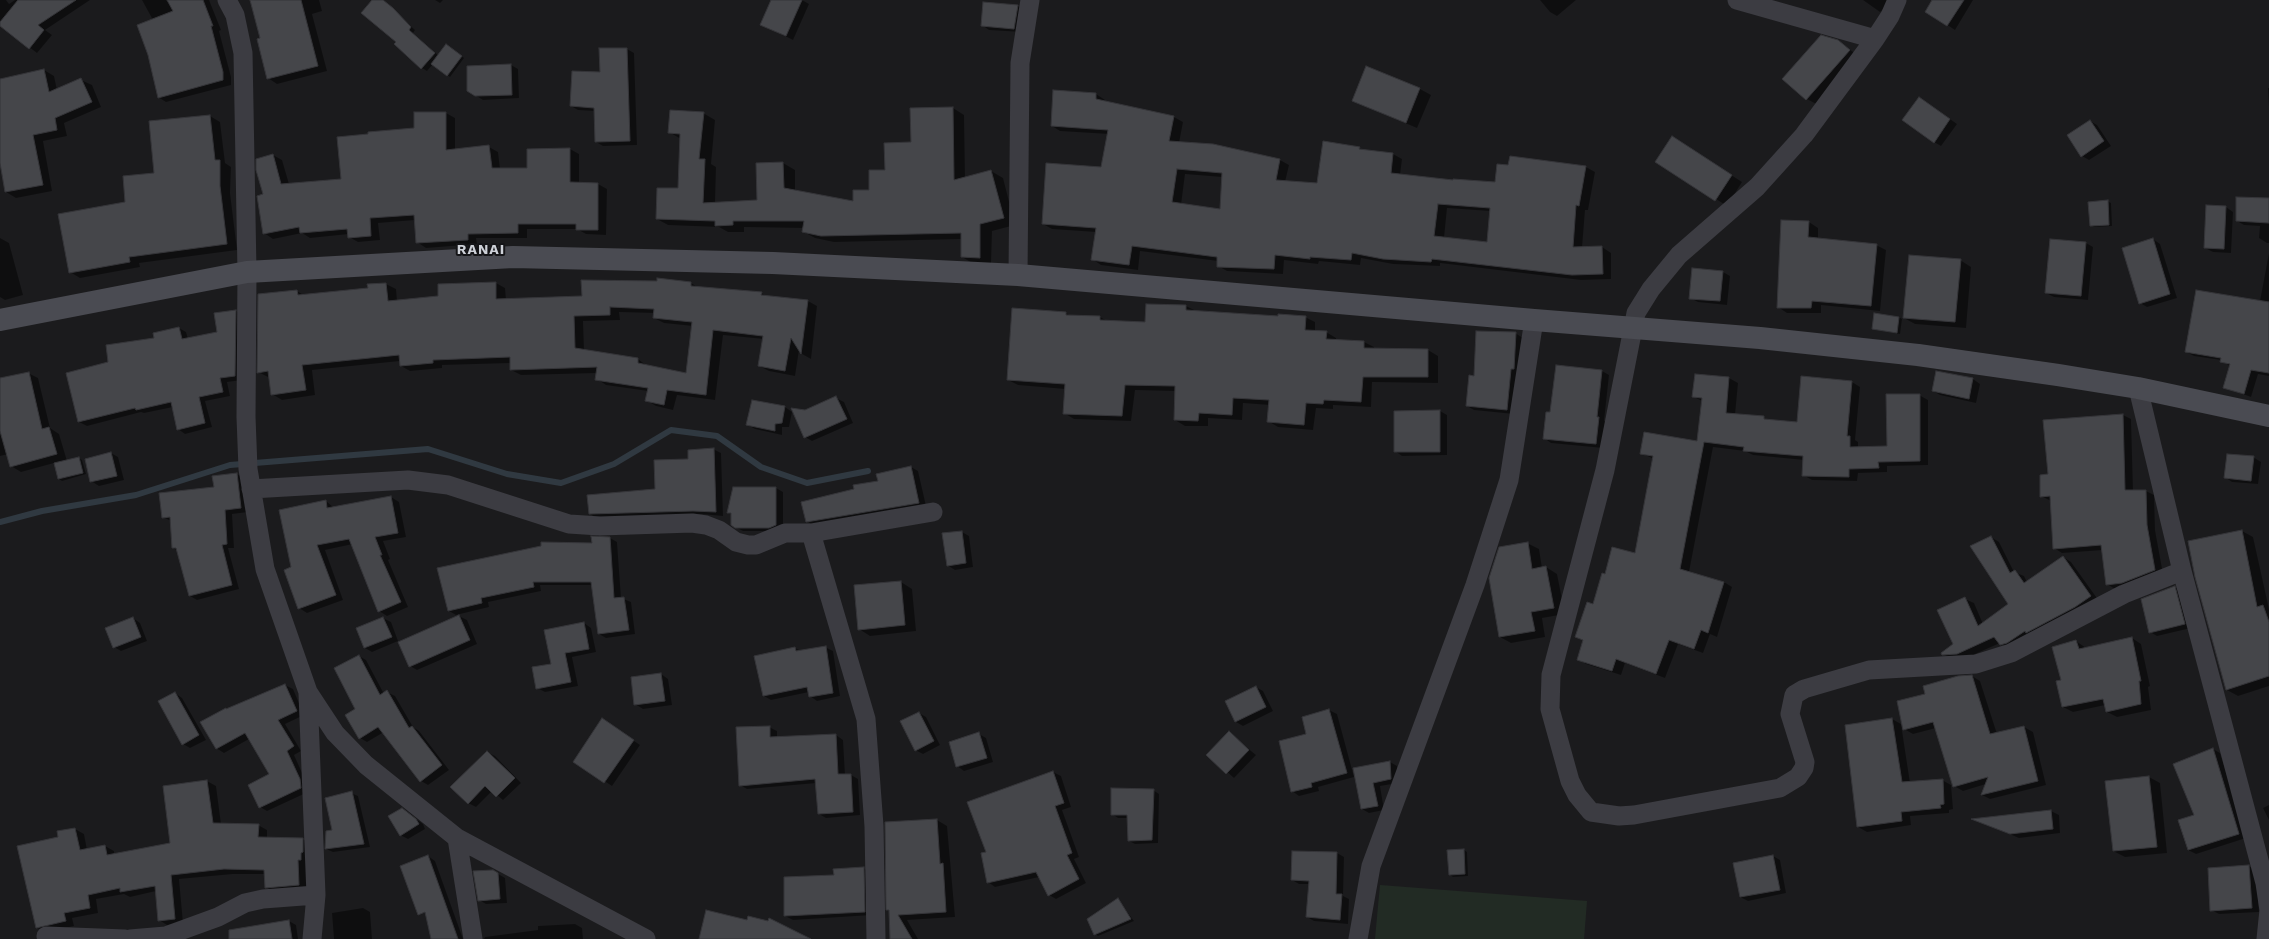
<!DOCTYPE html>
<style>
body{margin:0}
canvas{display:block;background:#1b1b1d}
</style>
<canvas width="2269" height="939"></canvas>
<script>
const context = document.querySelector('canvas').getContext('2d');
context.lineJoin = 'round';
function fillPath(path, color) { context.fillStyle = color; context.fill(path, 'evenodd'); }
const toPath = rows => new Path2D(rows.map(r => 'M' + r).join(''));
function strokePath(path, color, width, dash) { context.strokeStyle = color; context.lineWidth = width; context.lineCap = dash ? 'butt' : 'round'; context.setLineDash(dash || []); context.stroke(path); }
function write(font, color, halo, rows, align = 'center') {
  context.font = font + ' "Work Sans",sans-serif'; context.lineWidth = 4; context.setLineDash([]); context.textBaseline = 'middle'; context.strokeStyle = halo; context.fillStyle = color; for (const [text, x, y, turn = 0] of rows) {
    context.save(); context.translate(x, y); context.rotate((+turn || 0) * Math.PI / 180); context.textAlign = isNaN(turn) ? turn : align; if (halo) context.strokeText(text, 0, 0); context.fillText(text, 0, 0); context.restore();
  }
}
fillPath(toPath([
 [1380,885,1587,901,1584,939,1375,939]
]), '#222b24');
fillPath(toPath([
 [0,0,6,0,9,4,15,0,90,0,45,30,52,35,37,53,0,25],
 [142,0,209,0,221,30,219,31,231,77,231,85,166,102,158,97,153,20],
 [251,0,319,0,322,11,312,14,327,71,277,84,268,78,261,39],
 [373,0,382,0,415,30,413,33,439,56,450,47,464,58,450,77,433,64,427,71,422,68,397,42],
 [435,0,443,0,440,3],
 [772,0,802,0,809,4,793,40,761,24],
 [1540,0,1576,0,1557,16,1550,12],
 [1863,0,1892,0,1880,12],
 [1933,0,1973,0,1955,30,1926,11],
 [1018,6,1025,10,1022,32,989,30,982,25],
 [1838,41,1860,57,1818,105,1807,99,1784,79],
 [627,49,634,53,637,145,603,146,596,142,595,111,578,110,571,106],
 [511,65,518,69,519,98,483,100,475,95],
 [44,70,54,76,57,90,81,80,92,85,101,107,64,123,67,136,43,141,52,191,16,198,6,192,0,158,0,80],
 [2268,88,2269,88,2269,107],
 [1420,89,1431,95,1417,128,1353,101],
 [1054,91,1096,94,1105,100,1105,102,1174,117,1183,122,1179,143,1280,160,1289,165,1285,182,1318,184,1359,148,1364,151,1393,154,1402,159,1400,175,1453,181,1496,183,1509,166,1511,157,1586,167,1595,172,1588,210,1585,210,1582,248,1602,247,1611,253,1611,279,1581,280,1440,263,1440,266,1393,264,1361,258,1360,265,1319,261,1318,264,1284,260,1283,274,1227,271,1218,266,1218,261,1140,251,1138,270,1101,265,1092,259,1096,232,1052,229,1043,224,1102,168,1109,134,1060,131,1052,126],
 [1185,174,1222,177,1221,210,1181,205],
 [1447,208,1490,211,1488,243,1444,238],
 [1926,102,1957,124,1941,146,1934,142],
 [953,108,964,115,965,178,991,171,1003,178,1015,225,992,231,991,264,974,264,962,257,962,239,834,242,815,238,804,232,804,228,744,227,744,232,728,232,719,227,668,225,657,219,679,189,681,139,669,132,703,113,715,120,711,164,716,167,715,203,758,201,757,164,783,163,795,170,795,191,854,202,870,191,912,143],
 [446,113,455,118,455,150,489,147,498,152,500,169,528,169,570,149,579,154,579,183,598,184,607,189,606,235,586,234,577,229,527,229,527,238,476,238,477,244,426,248,417,242,415,220,378,223,380,240,358,242,349,237,349,234,310,238,302,233,273,239,264,233,265,195,273,155,282,160,289,184,343,180,415,129],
 [210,116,220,122,225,163,231,167,230,193,237,250,139,263,140,267,80,278,70,272,126,203],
 [2090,121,2097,125,2111,146,2089,160,2082,156],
 [1683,144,1742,182,1727,206,1656,161],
 [2269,199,2269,243,2267,243,2259,238,2260,226,2244,225,2237,221],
 [2107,201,2111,203,2112,226,2094,227,2091,225],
 [2226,207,2233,212,2231,253,2213,252,2205,248],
 [1782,221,1809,222,1818,228,1818,239,1876,245,1886,250,1880,311,1821,305,1821,313,1787,313,1778,307],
 [0,238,9,243,23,295,5,300,0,297],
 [2153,239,2160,244,2177,298,2147,307,2140,303],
 [2086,243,2093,247,2088,300,2054,297,2046,293],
 [2269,253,2269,376,2258,374,2251,397,2224,387,2230,366,2221,360,2194,356,2186,352,2260,301],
 [1960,260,1971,267,1966,328,1915,324,1904,318],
 [1723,272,1730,276,1727,305,1698,302,1690,298],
 [496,283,505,288,506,300,583,297,691,283,699,288,761,293,766,296,808,301,817,306,811,359,802,354,799,350,795,376,769,371,759,366,764,339,723,335,715,400,677,395,673,410,656,406,646,400,648,391,606,385,597,379,598,373,521,375,511,370,511,363,442,365,442,368,410,371,401,366,400,361,312,370,315,395,282,400,272,394,270,378,258,372,259,295,297,291,305,296,369,289,386,284,396,289,397,301,439,297],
 [619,312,655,313,654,318,664,323,693,326,687,374,647,366,638,359,584,350,583,321,620,320],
 [1186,306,1196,311,1279,317,1305,317,1315,322,1315,331,1326,332,1336,338,1336,340,1364,342,1374,347,1374,349,1428,350,1438,356,1438,383,1372,382,1371,407,1333,405,1333,409,1316,408,1313,430,1278,427,1268,421,1270,405,1243,403,1242,420,1208,418,1208,426,1185,426,1175,420,1175,391,1135,390,1131,421,1074,419,1064,413,1065,389,1018,385,1008,380,1066,313,1071,316,1100,317,1107,321,1146,323],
 [236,311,243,315,242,380,227,382,230,396,205,401,212,427,185,434,178,429,173,407,144,413,141,412,87,426,79,422,67,374,110,363,179,328,186,332,188,339,218,333],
 [1899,317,1902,319,1900,334,1873,329],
 [1515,333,1523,338,1514,414,1474,410,1467,406,1475,377],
 [1557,366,1602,371,1609,375,1604,421,1606,422,1603,448,1551,443,1544,438,1551,413],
 [1937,372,1973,379,1980,384,1976,403,1940,395,1933,391],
 [28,373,38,378,50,428,59,434,67,461,79,458,82,460,86,474,62,481,59,479,54,463,21,472,11,466,8,454,0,456,0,379],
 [1696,375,1729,378,1738,383,1735,415,1798,423,1852,382,1860,387,1855,440,1858,442,1858,448,1888,447,1919,395,1928,400,1928,465,1887,466,1887,472,1858,473,1857,481,1812,480,1803,475,1804,460,1753,455,1745,451,1713,447,1689,572,1724,582,1732,587,1717,637,1710,634,1703,653,1678,644,1665,678,1625,663,1621,675,1586,664,1578,659,1584,641,1576,637,1594,605,1606,575,1636,554,1654,459,1641,453,1698,442,1702,401,1694,397],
 [836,398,844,402,853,423,812,441,805,437,805,411],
 [753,401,785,407,792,412,789,427,782,427,782,435,755,429,748,425],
 [1440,411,1447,415,1447,455,1402,456,1395,451],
 [2123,415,2131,419,2133,491,2146,491,2154,495,2155,530,2163,574,2115,589,2107,584,2103,550,2062,553,2054,548,2051,501,2041,496,2049,475],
 [713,449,721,453,723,516,701,514,597,518,590,514,656,490,689,460],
 [111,453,118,457,124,480,99,486,91,481],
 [2253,457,2261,462,2258,484,2232,482,2225,477],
 [911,467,918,471,926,506,814,526,807,521,855,490],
 [237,474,244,478,248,512,232,514,234,548,228,548,239,589,197,600,190,596,178,551,173,548,171,521,163,517],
 [776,488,783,492,783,529,777,531,743,531,735,527,732,515,728,512],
 [391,497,399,502,406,537,383,541,390,559,388,560,408,607,387,616,379,611,353,544,325,550,343,600,307,613,299,608,292,568,326,501,334,508],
 [2242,531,2253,537,2269,609,2269,686,2238,696,2227,690,2189,541],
 [962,532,969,536,973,567,955,570,947,565],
 [1991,537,1999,542,2014,572,2024,576,2027,582,2063,557,2071,562,2099,601,2009,649,2000,643,1966,658,1952,659,1943,654,1954,645,1965,599,1974,603,1983,624,2009,605],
 [610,538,617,542,621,598,631,602,635,634,606,638,599,634,592,585,540,585,541,591,488,602,489,607,456,615,449,611],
 [1527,543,1539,549,1542,568,1546,567,1557,574,1565,614,1542,618,1545,637,1511,643,1500,637],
 [901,582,912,589,916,631,870,636,859,629],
 [2174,587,2182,591,2191,628,2157,636,2150,632],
 [459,616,467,620,477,644,417,670,410,666],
 [133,618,140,623,147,641,121,651,114,647],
 [383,618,391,622,398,641,372,652,365,648,357,629],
 [584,623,591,628,596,652,572,657,578,686,545,692,537,688,552,665],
 [2132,638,2141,644,2150,686,2148,687,2151,710,2117,717,2107,712,2105,705,2073,712,2063,707,2062,681,2076,641,2086,648],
 [825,647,833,651,840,696,817,701,810,696,809,692,771,700,764,696,795,648,801,651],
 [359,656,366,660,384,694,387,692,395,696,413,727,419,731,449,770,428,785,421,781,384,732,367,742,360,738],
 [661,674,668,679,672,705,643,709,635,704],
 [1972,676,1980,681,1997,734,2024,727,2033,732,2046,785,1990,799,1982,795,1986,784,1963,791,1954,786,1936,728,1913,734,1904,729,1926,695],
 [285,685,293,689,304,715,285,724,301,751,294,755,307,784,308,792,267,811,260,807,271,775,249,739,224,753,216,748,226,709,227,710],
 [1256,687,1263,691,1273,711,1243,726,1236,722,1226,701],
 [175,693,182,698,206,740,190,748,183,744],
 [1329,710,1337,714,1354,777,1318,787,1319,791,1299,796,1292,791],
 [919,713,926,717,940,745,923,754,915,750],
 [1892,719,1901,724,1910,783,1942,780,1951,785,1953,809,1949,810,1949,813,1910,816,1911,825,1867,832,1858,827,1846,726],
 [609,724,640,745,612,786,574,761],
 [769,727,777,731,777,737,836,735,843,740,845,775,851,775,858,779,860,815,826,818,819,814,817,783,747,789,740,785],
 [1229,733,1256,755,1234,778,1208,755],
 [979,734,986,738,993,762,964,771,957,766],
 [2213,749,2220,753,2246,838,2196,854,2188,850],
 [487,752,495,756,521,783,503,800,492,791,476,807,468,803],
 [1390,762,1397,766,1398,783,1380,786,1384,810,1369,813,1362,809,1354,769],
 [1053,772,1061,776,1071,807,1062,810,1079,857,1074,859,1086,883,1056,899,1049,895,1039,877,995,887,988,882,987,853],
 [2149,777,2160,783,2167,853,2125,857,2113,851],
 [207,781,216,786,221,824,258,825,267,830,267,838,302,839,311,843,307,890,274,892,266,887,265,874,233,874,179,879,183,923,167,925,159,920,156,891,130,897,124,894,96,899,98,913,72,918,74,926,45,932,36,927,59,837,58,832,75,829,84,834,87,850,105,846,114,851,114,855,171,844],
 [1153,790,1159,794,1158,843,1135,844,1129,841,1128,818,1118,818,1112,814],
 [351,793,358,796,370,847,333,852,326,849],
 [2269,805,2269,820,2263,808],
 [402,809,423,824,425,829,408,839,400,835],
 [2051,811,2059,815,2060,833,2019,838,1974,819],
 [937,820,947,826,955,917,907,920,918,939,891,939,890,911,887,910],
 [1464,850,1467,852,1468,876,1453,877,1450,875],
 [1337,853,1344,857,1343,896,1349,899,1348,924,1314,921,1307,917,1309,884,1299,884,1292,880],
 [428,856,435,861,463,939,432,939],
 [1773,856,1780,860,1786,893,1748,901,1740,897],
 [2249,866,2256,871,2259,912,2219,914,2211,910],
 [863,868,871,872,872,915,793,920,785,916],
 [493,871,505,878,507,903,486,904,479,900],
 [1118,900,1134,921,1098,936,1095,934],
 [363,908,370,912,372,939,334,939,332,913],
 [289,921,296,925,298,939,250,939],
 [575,924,582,928,583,939,484,939,485,937,538,930,538,926]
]), '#0007');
strokePath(toPath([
 [0,522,42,511,136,495,230,465,428,449,507,474,561,483,614,464,671,430,717,436,761,467,807,483,868,471]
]), '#303941', 6);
const building = toPath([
 [18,0,76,0,38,25,44,30,29,49,0,26,0,22,18,0],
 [167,0,203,0,213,26,211,26,223,72,223,80,158,98,148,55,137,25,173,11,167,0],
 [250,0,301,0,318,66,267,79,257,39,260,38,250,0],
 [372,0,383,0,393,8,411,27,409,30,435,53,421,69,394,44,396,42,361,13,372,0],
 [771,0,802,0,786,36,760,25,771,0],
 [1932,0,1964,0,1947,26,1925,12,1932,0],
 [983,2,1018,5,1014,29,981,26,983,2],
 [1821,35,1838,40,1850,50,1806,100,1782,79,1821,35],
 [446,44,462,56,447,76,431,64,446,44],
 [599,48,627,48,630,141,595,142,594,108,570,106,572,71,600,72,599,48],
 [511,64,512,95,475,96,467,91,467,66,511,64],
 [1366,66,1420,88,1406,123,1352,101,1366,66],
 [44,69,49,92,81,78,92,102,55,118,57,130,33,135,43,185,5,192,0,163,0,79,44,69],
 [1053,90,1096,93,1096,99,1174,116,1169,141,1213,144,1280,159,1276,180,1317,183,1323,141,1360,147,1359,149,1393,153,1391,173,1453,180,1453,179,1495,182,1497,164,1508,165,1510,156,1586,166,1579,206,1576,205,1573,247,1602,246,1603,274,1572,275,1432,259,1431,262,1383,259,1352,253,1351,260,1310,257,1310,259,1275,255,1274,269,1217,267,1217,257,1132,246,1129,265,1091,260,1096,228,1042,224,1046,163,1101,167,1108,130,1051,126,1053,90],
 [1177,169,1222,173,1220,209,1172,202,1177,169],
 [1438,204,1490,208,1487,242,1434,236,1438,204],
 [1919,97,1950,119,1934,143,1902,120,1919,97],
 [953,107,954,180,991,170,1004,218,980,224,980,258,961,257,961,233,821,236,802,232,804,221,733,221,733,225,715,226,715,221,656,219,657,188,678,188,680,134,668,133,670,110,704,112,699,159,705,159,703,203,757,200,756,163,783,162,784,188,853,201,853,190,869,190,869,170,885,170,884,143,911,142,910,108,953,107],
 [414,112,446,112,446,150,489,145,492,168,527,168,527,149,570,148,570,182,598,183,598,230,576,230,576,224,518,224,518,233,468,234,468,240,416,243,414,215,370,218,371,236,348,238,347,229,300,233,299,227,263,234,257,196,263,194,256,170,256,159,273,154,281,184,341,179,337,137,368,134,368,132,414,128,414,112],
 [210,115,215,160,220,160,220,186,227,244,129,257,130,262,69,273,58,214,125,202,123,176,154,173,149,121,210,115],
 [2090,120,2104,141,2081,157,2067,135,2090,120],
 [1672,136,1732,175,1715,201,1655,162,1672,136],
 [2236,197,2269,198,2269,223,2236,221,2236,197],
 [2108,200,2109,225,2090,226,2088,202,2108,200],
 [2206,205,2226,206,2224,249,2204,248,2206,205],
 [1781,220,1809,221,1808,237,1877,244,1871,306,1812,301,1811,308,1777,308,1781,220],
 [2153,238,2170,294,2139,304,2122,248,2153,238],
 [2050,239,2086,242,2081,296,2045,293,2050,239],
 [1909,255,1961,259,1955,322,1903,318,1909,255],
 [1692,268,1723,271,1720,301,1689,299,1692,268],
 [657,278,691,282,691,286,762,292,761,295,808,300,801,354,791,338,785,371,758,366,763,336,713,330,706,395,667,390,664,405,645,401,648,388,595,380,597,367,510,370,510,357,433,360,433,363,400,366,399,355,302,365,306,390,271,395,268,371,257,373,258,294,297,290,298,295,368,288,367,284,386,283,388,301,438,296,438,284,496,282,496,299,582,296,581,280,657,281,657,278],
 [610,307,654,309,653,318,692,322,686,373,638,363,638,358,575,348,574,316,610,315,610,307],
 [2196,290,2269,302,2269,373,2251,370,2244,394,2223,388,2230,364,2220,362,2221,358,2185,352,2196,290],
 [1146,304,1186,305,1186,310,1278,316,1278,314,1306,316,1305,330,1327,331,1326,339,1364,341,1364,348,1428,349,1428,377,1363,377,1361,402,1324,400,1323,404,1306,403,1304,425,1267,422,1269,400,1233,398,1232,415,1199,413,1198,421,1174,420,1175,386,1125,385,1122,416,1063,414,1065,384,1007,380,1012,308,1066,312,1066,315,1100,316,1100,320,1145,322,1146,304],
 [236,310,235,376,220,378,223,392,199,397,205,423,177,430,171,402,136,410,135,408,78,422,66,373,108,362,106,345,154,338,153,333,179,327,182,339,217,332,214,313,236,310],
 [1874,313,1899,317,1897,333,1872,329,1874,313],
 [1476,331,1516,332,1514,369,1511,369,1507,410,1466,406,1469,375,1474,376,1476,331],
 [1556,365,1602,370,1597,417,1599,417,1596,444,1543,439,1546,412,1550,412,1556,365],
 [1936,371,1973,378,1969,399,1932,391,1936,371],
 [29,372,42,429,49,427,57,454,10,467,0,431,0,378,29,372],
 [1695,374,1729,377,1726,413,1764,416,1764,419,1797,422,1801,376,1852,381,1847,436,1850,436,1850,447,1887,446,1886,394,1920,394,1920,461,1878,462,1879,468,1849,469,1849,477,1802,476,1803,456,1743,451,1744,447,1704,442,1680,569,1724,582,1708,633,1701,630,1694,649,1669,640,1656,674,1616,659,1612,671,1577,660,1583,640,1575,637,1587,602,1593,604,1602,573,1605,574,1612,547,1635,553,1653,456,1640,454,1644,432,1697,441,1702,398,1692,397,1695,374],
 [836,396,847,419,804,438,791,408,805,410,836,396],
 [752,400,785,406,782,423,775,424,775,431,746,425,752,400],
 [1440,410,1440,452,1394,452,1394,411,1440,410],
 [2123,414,2125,490,2146,490,2147,525,2155,570,2122,583,2106,585,2101,545,2053,549,2050,496,2040,497,2040,475,2048,474,2043,420,2123,414],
 [714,448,716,512,693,511,589,514,587,495,655,489,654,460,688,459,688,450,714,448],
 [111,452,117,476,90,482,85,459,111,452],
 [2227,454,2254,456,2251,481,2224,478,2227,454],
 [79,457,83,473,58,479,54,463,79,457],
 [911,466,919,503,806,522,801,502,854,489,853,485,878,481,876,474,911,466],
 [237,473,241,508,225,510,227,544,222,545,232,585,189,596,176,548,172,548,170,517,162,518,159,493,214,487,212,476,237,473],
 [733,487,776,487,776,525,769,528,735,528,731,525,731,513,727,513,733,487],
 [391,496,398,533,375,537,382,555,380,555,401,602,378,612,349,539,317,545,336,595,298,609,284,570,291,567,279,510,326,500,327,508,391,496],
 [2242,530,2257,607,2263,605,2269,622,2269,676,2226,690,2195,577,2188,541,2242,530],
 [962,531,966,563,947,566,942,533,962,531],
 [591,536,610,537,614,598,624,597,629,630,598,634,591,582,533,582,534,587,481,598,482,603,448,611,437,568,541,546,541,542,592,543,591,536],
 [1991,536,2010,573,2015,570,2024,583,2063,556,2091,596,2075,607,2026,633,2025,631,2007,643,2000,645,1994,637,1957,654,1942,655,1941,653,1953,644,1937,610,1965,597,1978,626,2008,604,1970,546,1991,536],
 [1528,542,1532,569,1546,566,1554,608,1531,612,1535,631,1499,637,1489,578,1499,547,1528,542],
 [901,581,905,625,858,630,854,585,901,581],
 [2175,586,2185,624,2149,633,2141,599,2175,586],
 [459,615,470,640,409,667,398,642,459,615],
 [133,617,141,637,113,648,105,628,133,617],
 [383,617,392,637,364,648,356,628,383,617],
 [584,622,589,649,565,653,571,682,536,689,532,667,551,664,544,630,584,622],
 [2132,637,2141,681,2139,681,2141,704,2106,712,2103,699,2062,707,2056,681,2061,680,2052,647,2076,640,2079,649,2132,637],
 [826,646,833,693,809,697,807,687,763,696,754,656,795,647,796,651,826,646],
 [359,655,380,695,387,690,409,728,412,726,442,765,420,782,378,727,359,739,345,715,355,709,334,668,359,655],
 [661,673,665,701,634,705,631,677,661,673],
 [1972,675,1990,734,2024,726,2038,781,1981,795,1988,777,1953,787,1933,722,1903,730,1897,701,1925,694,1923,686,1958,676,1972,675],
 [285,684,297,711,278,720,294,746,287,751,300,779,301,788,259,808,248,785,269,774,245,733,216,749,200,722,226,708,226,709,285,684],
 [1256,686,1266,707,1235,722,1225,701,1256,686],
 [175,692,199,735,182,745,158,701,175,692],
 [1329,709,1347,773,1311,783,1312,787,1291,792,1279,741,1306,734,1302,717,1329,709],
 [919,712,934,741,915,751,900,721,919,712],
 [602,718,634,740,604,783,573,762,602,718],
 [1892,718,1902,782,1943,779,1944,804,1940,805,1941,808,1901,812,1902,821,1857,827,1845,725,1892,718],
 [770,726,770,737,836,734,838,774,851,774,853,812,818,814,815,779,739,786,736,727,770,726],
 [1229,731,1249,750,1226,774,1206,755,1229,731],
 [979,732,987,758,956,767,949,742,979,732],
 [2213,748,2239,834,2188,850,2178,820,2194,815,2173,764,2213,748],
 [487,751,515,778,496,797,485,786,468,804,450,787,487,751],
 [1390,761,1391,779,1373,783,1378,806,1361,809,1353,768,1390,761],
 [1053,771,1064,803,1055,806,1072,853,1067,855,1079,879,1048,896,1036,872,987,883,981,853,986,852,967,802,1053,771],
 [2149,776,2157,847,2113,851,2105,781,2149,776],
 [207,780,213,823,259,824,258,837,303,838,303,852,301,853,301,860,298,860,299,885,265,888,264,870,224,869,171,875,175,919,158,921,155,886,120,892,120,888,88,895,90,908,64,913,66,921,36,928,17,846,58,837,57,831,75,828,80,850,105,845,107,855,170,843,163,786,207,780],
 [1111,788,1154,789,1152,840,1128,841,1127,815,1111,815,1111,788],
 [352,791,364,844,325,849,326,831,332,830,325,798,352,791],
 [402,808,416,819,419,824,400,836,388,816,402,808],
 [2051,810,2053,829,2010,834,1971,819,2051,810],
 [937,819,940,864,943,863,946,912,898,915,912,939,890,939,889,910,886,910,885,822,937,819],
 [1464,849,1465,874,1449,875,1447,850,1464,849],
 [1292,851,1337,852,1336,894,1342,894,1340,920,1306,917,1309,881,1291,880,1292,851],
 [428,855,458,939,431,939,425,912,418,915,400,866,428,855],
 [1773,855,1780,890,1740,897,1733,863,1773,855],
 [2249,865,2252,908,2210,911,2208,868,2249,865],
 [864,867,865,912,784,916,784,877,834,875,833,869,864,867],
 [493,870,498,873,500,899,478,901,473,871,493,870],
 [1118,898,1131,919,1094,935,1087,919,1118,898],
 [706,910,747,920,748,916,768,921,769,918,811,939,699,939,706,910],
 [289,920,292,939,229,939,229,930,289,920]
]);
fillPath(building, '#45464a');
strokePath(building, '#353539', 1);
strokePath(toPath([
 [227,0,235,15,243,53,247,272,246,417,248,469,265,569,308,692,335,733,366,765,457,838,646,939],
 [1737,0,1875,39],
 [1897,0,1890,16,1875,39,1804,135,1757,187,1679,255,1651,289,1636,313,1605,470,1551,675,1550,709,1570,781,1577,795,1591,812,1619,816,1634,815,1780,788,1798,777,1804,768,1805,762,1790,714,1794,695,1804,689,1869,670,1976,664,2011,653,2124,594,2182,571],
 [1018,275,1020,63,1030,0],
 [2138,388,2182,571,2265,883,2269,910,2266,939],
 [251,489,408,480,448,485,569,524,600,526,692,523,706,525,719,530,736,542,748,545,756,545,785,533,811,533,866,719,874,826,876,939],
 [811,533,933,512],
 [308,693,316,895,312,939],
 [457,838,473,939],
 [46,936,125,939],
 [130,939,166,936,218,917,245,903,263,899,316,895],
 [1358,939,1371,866,1475,585,1509,480,1534,320]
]), '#3c3c42', 19);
strokePath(toPath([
 [0,320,247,272,513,257,773,263,1018,275,1534,320,1760,338,1918,355,2058,375,2138,388,2269,416]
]), '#4a4b52', 22);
context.letterSpacing = '1px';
write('bold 14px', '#ced1d8', '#151518', [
 ["RANAI",481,250]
]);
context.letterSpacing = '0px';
</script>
